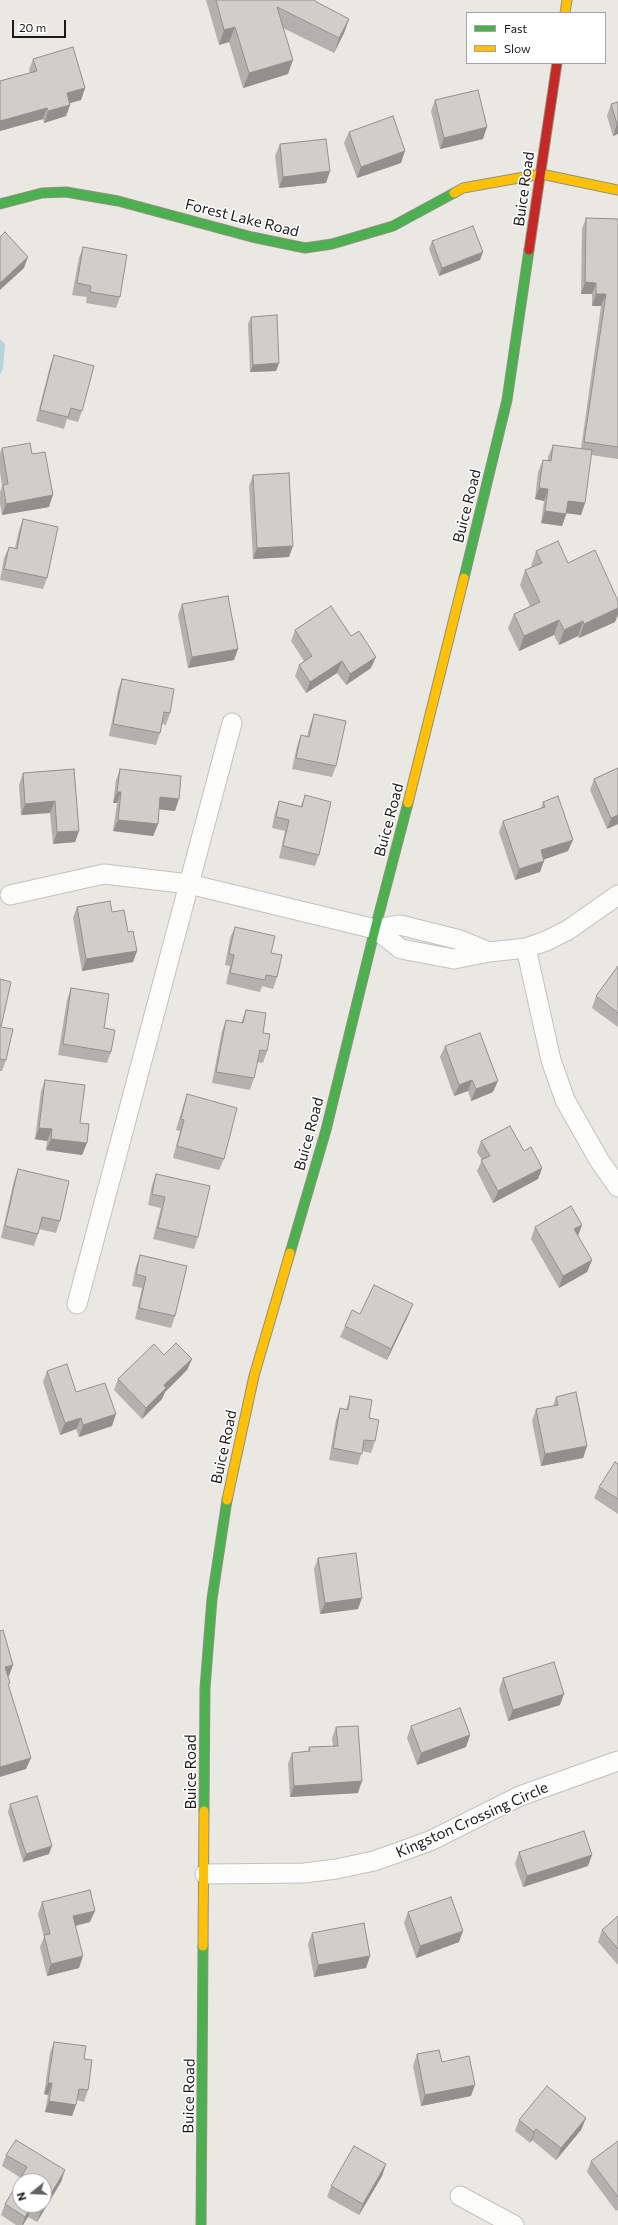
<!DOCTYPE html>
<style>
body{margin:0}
#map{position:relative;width:618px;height:2225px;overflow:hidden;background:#eae8e2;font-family:Commissioner,sans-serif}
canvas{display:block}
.legend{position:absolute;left:466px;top:12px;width:140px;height:52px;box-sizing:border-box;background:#fff;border:1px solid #a3a3a3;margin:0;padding:5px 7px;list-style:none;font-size:12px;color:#1a1a1a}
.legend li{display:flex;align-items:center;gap:8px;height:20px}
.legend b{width:20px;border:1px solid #a3a3a3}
.north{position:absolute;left:12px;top:2173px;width:40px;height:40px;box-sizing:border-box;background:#fff;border:1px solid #a3a3a3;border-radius:50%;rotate:252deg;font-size:11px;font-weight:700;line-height:16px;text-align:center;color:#1a1a1a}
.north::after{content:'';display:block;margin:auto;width:14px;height:18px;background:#636260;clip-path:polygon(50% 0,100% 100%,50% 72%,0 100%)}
.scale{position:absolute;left:12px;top:20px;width:54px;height:18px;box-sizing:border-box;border:2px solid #1a1a1a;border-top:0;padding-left:5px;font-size:12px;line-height:14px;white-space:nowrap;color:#1a1a1a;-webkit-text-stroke:3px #fff;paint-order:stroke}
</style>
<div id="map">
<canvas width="618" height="2225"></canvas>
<ul class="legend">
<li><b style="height:5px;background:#4caf50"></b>Fast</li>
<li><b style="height:5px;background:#ffc107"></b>Slow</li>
</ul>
<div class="north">N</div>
<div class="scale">20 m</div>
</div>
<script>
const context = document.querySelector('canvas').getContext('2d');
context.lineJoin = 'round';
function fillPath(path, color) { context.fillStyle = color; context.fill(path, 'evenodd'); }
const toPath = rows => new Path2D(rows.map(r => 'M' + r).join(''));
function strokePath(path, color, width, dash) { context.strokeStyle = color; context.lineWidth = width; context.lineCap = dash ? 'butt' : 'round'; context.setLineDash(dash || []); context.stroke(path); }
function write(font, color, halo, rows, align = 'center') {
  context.font = font + ' Commissioner,sans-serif'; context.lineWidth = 3; context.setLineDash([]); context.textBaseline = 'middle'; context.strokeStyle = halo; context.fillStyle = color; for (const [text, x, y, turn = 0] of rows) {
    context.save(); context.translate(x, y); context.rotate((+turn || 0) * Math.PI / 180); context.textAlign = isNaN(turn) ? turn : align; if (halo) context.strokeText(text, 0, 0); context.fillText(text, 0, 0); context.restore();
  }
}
fillPath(toPath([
 [0,339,5,344,3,369,0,374]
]), '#b5d4de');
const street = toPath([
 [10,895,104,874,189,884,375,929,400,925,460,940,489,952,526,948,546,941,568,930,618,895],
 [375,929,401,949,454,959,489,952],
 [526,948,551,1060,565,1100,599,1160,618,1187],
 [77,1304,232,723],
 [205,1874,304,1873,336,1869,374,1861,430,1841,520,1796,618,1761],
 [460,2196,514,2225]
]);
const fast = toPath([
 [0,204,42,193,66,192,118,201,252,237,305,248,332,244,393,226,454,193],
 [464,578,507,400,529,250],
 [290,1253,326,1130,375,929,408,803],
 [204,1811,205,1688,212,1599,227,1500],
 [201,2225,203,1946]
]);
const slow = toPath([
 [565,13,567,0],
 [454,193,463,188,541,174,618,190],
 [408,803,464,578],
 [227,1500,254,1376,290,1253],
 [203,1946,204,1811]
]);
const jam = toPath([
 [529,250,557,63]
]);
strokePath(street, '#c2c1be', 21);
strokePath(fast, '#90927b', 11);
strokePath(slow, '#90927b', 11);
strokePath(jam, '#90927b', 11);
strokePath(street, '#fcfcfb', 19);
strokePath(fast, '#4caf50', 9);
strokePath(slow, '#ffc107', 9);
strokePath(jam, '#c62828', 9);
fillPath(toPath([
 [206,0,313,0,349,19,344,33,334,53,283,28,288,74,243,88,229,42,219,45],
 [33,59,85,88,81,100,70,103,70,105,66,116,44,123,43,119,0,131,0,81,30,73,29,70],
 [435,100,483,139,440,149,431,111],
 [618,102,618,134,613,136,607,116,611,104],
 [349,132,401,163,357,178,344,143],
 [280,144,330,171,326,183,279,188,275,156],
 [586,218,618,219,618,459,591,455,585,503,581,515,567,513,562,526,541,523,544,501,535,499,538,472,543,460,548,461,548,457,553,445,581,449,601,306,592,306,592,294,581,294,582,229],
 [432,241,480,260,439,276,429,249],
 [83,247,120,297,116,308,86,303,87,297,72,295,79,258],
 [251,317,279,363,276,371,250,372,248,324],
 [54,355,82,411,78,422,67,419,64,429,36,421,50,366],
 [2,448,32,454,49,507,2,515,0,504,0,492,2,486,0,472,0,453],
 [253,475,289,557,253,559,249,486],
 [23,519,47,578,43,589,0,580,4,558,9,547,15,548,19,530],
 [536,551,568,563,615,622,579,638,578,636,559,645,554,635,519,651,508,628,514,614,530,606,520,585,525,570,532,567,531,566],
 [182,604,238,649,234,660,188,668,178,615],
 [295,630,371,668,346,685,337,673,306,693,295,676,299,665,304,661,291,641],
 [122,679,170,713,166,725,162,724,160,733,156,745,109,736,118,690],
 [314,714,336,766,332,777,292,769,297,746,301,735,307,736,310,725],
 [618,768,618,824,607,829,590,790,594,779],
 [74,769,79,831,75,842,53,844,50,813,21,815,19,785,23,773],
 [120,769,175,811,159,809,158,824,153,836,113,831,117,803,113,803,116,780],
 [305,795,319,855,315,866,279,858,285,831,272,828,275,813,279,801,301,806],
 [543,802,568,851,544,859,540,872,515,880,499,832,503,821,541,808],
 [77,907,112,912,128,932,137,951,133,962,82,971,73,918],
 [235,927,271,953,277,977,273,989,262,986,260,992,226,984,230,966,225,965,230,938],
 [618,966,618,1027,592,1008,596,996],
 [0,979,1,1027,6,1060,2,1071,0,1071],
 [71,988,104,1028,111,1052,107,1063,58,1055,67,1000],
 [246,1010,263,1033,267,1051,263,1063,257,1062,254,1078,250,1090,212,1083,222,1031,226,1020,241,1023],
 [445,1046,493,1092,471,1101,468,1091,454,1096,440,1057],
 [45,1080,87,1143,82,1155,46,1150,47,1141,35,1139,41,1091],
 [187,1094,224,1159,219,1170,173,1158,180,1131,176,1130,183,1106],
 [481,1141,524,1151,542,1168,538,1179,493,1203,477,1171,482,1160,477,1152],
 [18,1169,60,1221,56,1233,39,1229,38,1234,34,1246,1,1238,14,1180],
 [156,1174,198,1237,194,1249,153,1239,161,1208,148,1205,152,1185],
 [535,1227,592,1260,587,1272,559,1288,531,1239],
 [140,1255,175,1316,171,1328,135,1319,142,1288,132,1286,136,1266],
 [413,1304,408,1316,387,1360,340,1337,345,1326,360,1314],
 [164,1355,192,1359,187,1370,165,1392,162,1399,142,1419,114,1390,118,1379],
 [47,1371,76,1392,112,1426,79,1437,76,1429,60,1435,43,1382],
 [350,1396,369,1418,375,1441,371,1453,362,1451,358,1465,329,1460,336,1420,340,1408,346,1410],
 [556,1397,587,1446,583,1458,541,1466,532,1421,536,1409,553,1406],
 [618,1464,618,1514,594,1498,599,1487],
 [318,1558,358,1609,320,1614,314,1569],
 [503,1678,560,1705,508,1721,499,1690],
 [411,1726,470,1735,466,1747,417,1765,407,1738],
 [336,1727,358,1793,290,1797,288,1764,292,1753,308,1752,309,1747,333,1746,332,1738],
 [10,1804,49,1854,23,1862,8,1812],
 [519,1852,588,1866,523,1887,515,1864],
 [42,1902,90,1922,76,1926,79,1968,47,1976,40,1947,44,1937,38,1914],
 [408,1912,459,1942,416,1958,404,1923],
 [618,1916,618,1965,598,1942,602,1930],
 [312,1933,370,1956,366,1968,314,1977,308,1944],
 [54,2042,84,2059,88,2090,84,2102,77,2100,72,2116,45,2112,48,2095,44,2094,50,2053],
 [417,2054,442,2062,471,2096,421,2106,413,2066],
 [586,2118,581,2130,556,2160,532,2140,530,2143,515,2131,519,2120],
 [618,2141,618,2210,616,2211,587,2172,591,2161],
 [6,2155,61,2182,37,2222,28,2217,23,2225,16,2225,1,2215,5,2204,21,2178,2,2166],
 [386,2164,382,2176,359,2215,327,2197,331,2186]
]), '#b3b1ad');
fillPath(toPath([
 [349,19,344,33,334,53,339,38],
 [235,27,229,42,219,45,224,30],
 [293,60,288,74,243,88,249,73],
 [85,88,81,100,63,105,67,93],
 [70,105,66,116,44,123,48,111],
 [47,108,43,119,0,131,0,121],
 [617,124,618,124,618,134,613,136],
 [487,127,483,139,440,149,444,138],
 [405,151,401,163,357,178,361,167],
 [330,171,326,183,279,188,283,177],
 [483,252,480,260,439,276,442,268],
 [28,257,24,268,0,290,0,283],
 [585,282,596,283,592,294,581,294],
 [596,294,606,294,601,306,592,306],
 [279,363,276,371,250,372,253,365],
 [539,488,548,489,544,501,535,499],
 [53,495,49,507,2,515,6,504],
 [568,501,585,503,581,515,564,513],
 [545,511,566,514,562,526,541,523],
 [293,546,289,557,253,559,257,548],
 [618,608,618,615,615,622,579,638,584,624],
 [559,620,554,635,519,651,524,636],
 [583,621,578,636,559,645,564,630],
 [238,649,234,660,188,668,192,657],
 [376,657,371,668,346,685,350,674],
 [342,661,337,673,306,693,310,682],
 [117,792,121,792,117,803,113,803],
 [160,797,179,799,175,811,156,809],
 [55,801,50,813,21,815,25,804],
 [618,815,618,824,607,829,611,818],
 [118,820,158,824,153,836,113,831],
 [79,831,75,842,53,844,57,832],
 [573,840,568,851,537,862,541,850],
 [544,861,540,872,515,880,519,869],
 [137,951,133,962,82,971,86,959],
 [472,1080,468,1091,454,1096,459,1085],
 [498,1081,493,1092,471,1101,476,1089],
 [39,1128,52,1129,47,1141,35,1139],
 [51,1139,87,1143,82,1155,46,1150],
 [542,1168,538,1179,493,1203,498,1191],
 [582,1225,578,1236,574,1229],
 [592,1260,587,1272,559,1288,563,1276],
 [413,1304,408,1316,387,1360,391,1349],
 [192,1359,187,1370,165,1392,162,1399,142,1419,146,1408,164,1385],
 [116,1414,112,1426,79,1437,83,1425],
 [81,1418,76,1429,60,1435,65,1423],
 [587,1446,583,1458,541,1466,545,1454],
 [362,1598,358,1609,320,1614,325,1603],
 [13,1665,9,1676,1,1678,5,1667],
 [564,1694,560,1705,508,1721,513,1710],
 [470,1735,466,1747,417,1765,421,1753],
 [31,1758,26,1769,0,1777,0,1767],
 [362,1781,358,1793,290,1797,294,1786],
 [52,1846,49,1854,23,1862,26,1854],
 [592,1855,588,1866,523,1887,527,1876],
 [95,1911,90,1922,69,1927,73,1916],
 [463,1931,459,1942,416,1958,420,1946],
 [83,1956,79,1968,47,1976,51,1964],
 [370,1956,366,1968,314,1977,318,1965],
 [48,2083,52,2083,48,2095,44,2094],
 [475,2085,471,2096,421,2106,425,2095],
 [49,2101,76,2105,72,2116,45,2112],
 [586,2118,581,2130,556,2160,561,2148],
 [536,2129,532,2140,530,2143,534,2132],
 [386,2164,382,2176,359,2215,363,2204],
 [65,2170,61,2182,37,2222,41,2211],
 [32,2205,28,2217,23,2225,22,2225,25,2217]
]), '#92908d');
const building = toPath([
 [216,0,313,0,349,19,339,38,277,7,293,60,249,73,235,27,224,30,216,0],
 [73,47,85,88,67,93,70,105,48,111,47,108,0,121,0,81,37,71,33,59,73,47],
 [478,90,487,127,444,138,435,100,478,90],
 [618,102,618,124,617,124,611,104,618,102],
 [393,116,405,151,361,167,349,132,393,116],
 [326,139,330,171,283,177,280,144,326,139],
 [586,218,618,219,618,447,584,442,606,294,596,294,596,283,585,282,586,218],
 [473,226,483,252,442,268,432,241,473,226],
 [5,232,28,257,0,283,0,237,5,232],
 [83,247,127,255,120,297,90,292,91,286,77,283,83,247],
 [277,315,279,363,253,365,251,317,277,315],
 [54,355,94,366,82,411,71,408,68,417,40,410,54,355],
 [30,443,32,454,45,452,53,495,6,504,3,485,8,484,2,448,30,443],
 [553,445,592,450,585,503,568,501,566,514,545,511,548,489,539,488,543,460,551,461,553,445],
 [289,473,293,546,257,548,253,475,289,473],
 [23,519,58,527,47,578,4,569,9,547,17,549,23,519],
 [558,541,568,563,595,550,618,601,618,608,584,624,583,621,564,630,559,620,524,636,514,614,540,602,525,570,542,563,536,551,558,541],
 [228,596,238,649,192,657,182,604,228,596],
 [331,606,351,636,359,631,376,657,350,674,342,661,310,682,299,665,312,656,295,630,331,606],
 [122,679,174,689,170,713,164,712,160,733,113,724,122,679],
 [314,714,346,721,336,766,296,758,301,735,309,737,314,714],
 [618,768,618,815,611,818,594,779,618,768],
 [74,769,79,831,57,832,55,801,25,804,23,773,74,769],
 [120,769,181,776,179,799,160,797,158,824,118,820,121,792,117,792,120,769],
 [305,795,331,802,319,855,283,846,289,820,276,817,279,801,302,807,305,795],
 [558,796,573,840,541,850,544,861,519,869,503,821,545,807,543,802,558,796],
 [110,901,112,912,124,910,128,932,133,931,137,951,86,959,77,907,110,901],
 [235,927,275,936,271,953,282,955,277,977,266,975,265,980,230,973,234,955,229,954,235,927],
 [618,966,618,1013,596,996,618,966],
 [0,979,11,982,1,1027,13,1029,6,1060,0,1059,0,979],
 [71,988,109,994,104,1028,115,1030,111,1052,63,1044,71,988],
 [246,1010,266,1013,263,1033,270,1034,267,1051,260,1050,254,1078,216,1072,226,1020,243,1023,246,1010],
 [480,1033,498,1081,476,1089,472,1080,459,1085,445,1046,480,1033],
 [45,1080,85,1085,80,1123,89,1124,87,1143,51,1139,52,1129,39,1128,45,1080],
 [187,1094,237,1108,224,1159,177,1146,184,1120,181,1119,187,1094],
 [510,1126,524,1151,531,1147,542,1168,498,1191,481,1160,490,1156,481,1141,510,1126],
 [18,1169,69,1181,60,1221,42,1217,38,1234,5,1226,18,1169],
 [156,1174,210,1186,198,1237,158,1228,165,1197,152,1194,156,1174],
 [571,1206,582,1225,574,1229,592,1260,563,1276,535,1227,571,1206],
 [140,1255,187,1266,175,1316,139,1308,146,1277,136,1274,140,1255],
 [374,1285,413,1304,391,1349,345,1326,352,1310,360,1314,374,1285],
 [176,1343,192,1359,164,1385,166,1388,146,1408,118,1379,154,1344,164,1355,176,1343],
 [67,1364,76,1392,105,1383,116,1414,83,1425,81,1418,65,1423,47,1371,67,1364],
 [576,1392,587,1446,545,1454,536,1409,558,1405,556,1397,576,1392],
 [350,1396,372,1400,369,1418,379,1420,375,1441,364,1440,362,1454,333,1448,340,1408,348,1410,350,1396],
 [615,1462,618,1464,618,1499,599,1487,615,1462],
 [356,1553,362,1598,325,1603,318,1558,356,1553],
 [3,1630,13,1665,5,1667,10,1683,8,1684,31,1758,0,1767,0,1631,3,1630],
 [554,1662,564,1694,513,1710,503,1678,554,1662],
 [460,1708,470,1735,421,1753,411,1726,460,1708],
 [358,1726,362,1781,294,1786,292,1753,310,1751,309,1747,338,1746,336,1727,358,1726],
 [37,1796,52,1846,26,1854,10,1804,37,1796],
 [584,1831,592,1855,527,1876,519,1852,584,1831],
 [90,1890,95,1911,73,1916,83,1956,51,1964,44,1935,50,1934,42,1902,90,1890],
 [451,1897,463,1931,420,1946,408,1912,451,1897],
 [618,1916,618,1949,602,1930,618,1916],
 [364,1923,370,1956,318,1965,312,1933,364,1923],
 [54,2042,86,2046,84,2059,92,2060,88,2090,79,2089,76,2105,49,2101,52,2083,48,2083,54,2042],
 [439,2050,442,2062,469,2056,475,2085,425,2095,417,2054,439,2050],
 [547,2086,586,2118,561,2148,536,2129,534,2132,519,2120,547,2086],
 [16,2140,65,2170,41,2211,32,2205,25,2217,5,2204,27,2167,6,2155,16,2140],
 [20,2181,44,2181,44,2205,20,2205,20,2181],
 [618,2141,618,2197,591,2161,618,2141],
 [354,2146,386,2164,363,2204,331,2186,354,2146]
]);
fillPath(building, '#d0cec9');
strokePath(building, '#92908d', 1);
write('15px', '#1a1a1a', '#fff', [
 ["Buice Road",524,189,-82],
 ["Forest Lake Road",242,218,14],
 ["Buice Road",467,506,-76],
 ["Buice Road",389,820,-75],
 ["Buice Road",309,1134,-75],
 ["Buice Road",224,1447,-78],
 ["Buice Road",191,1772,-90],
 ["Kingston Crossing Circle",472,1820,-24],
 ["Buice Road",189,2096,-89]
]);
</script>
